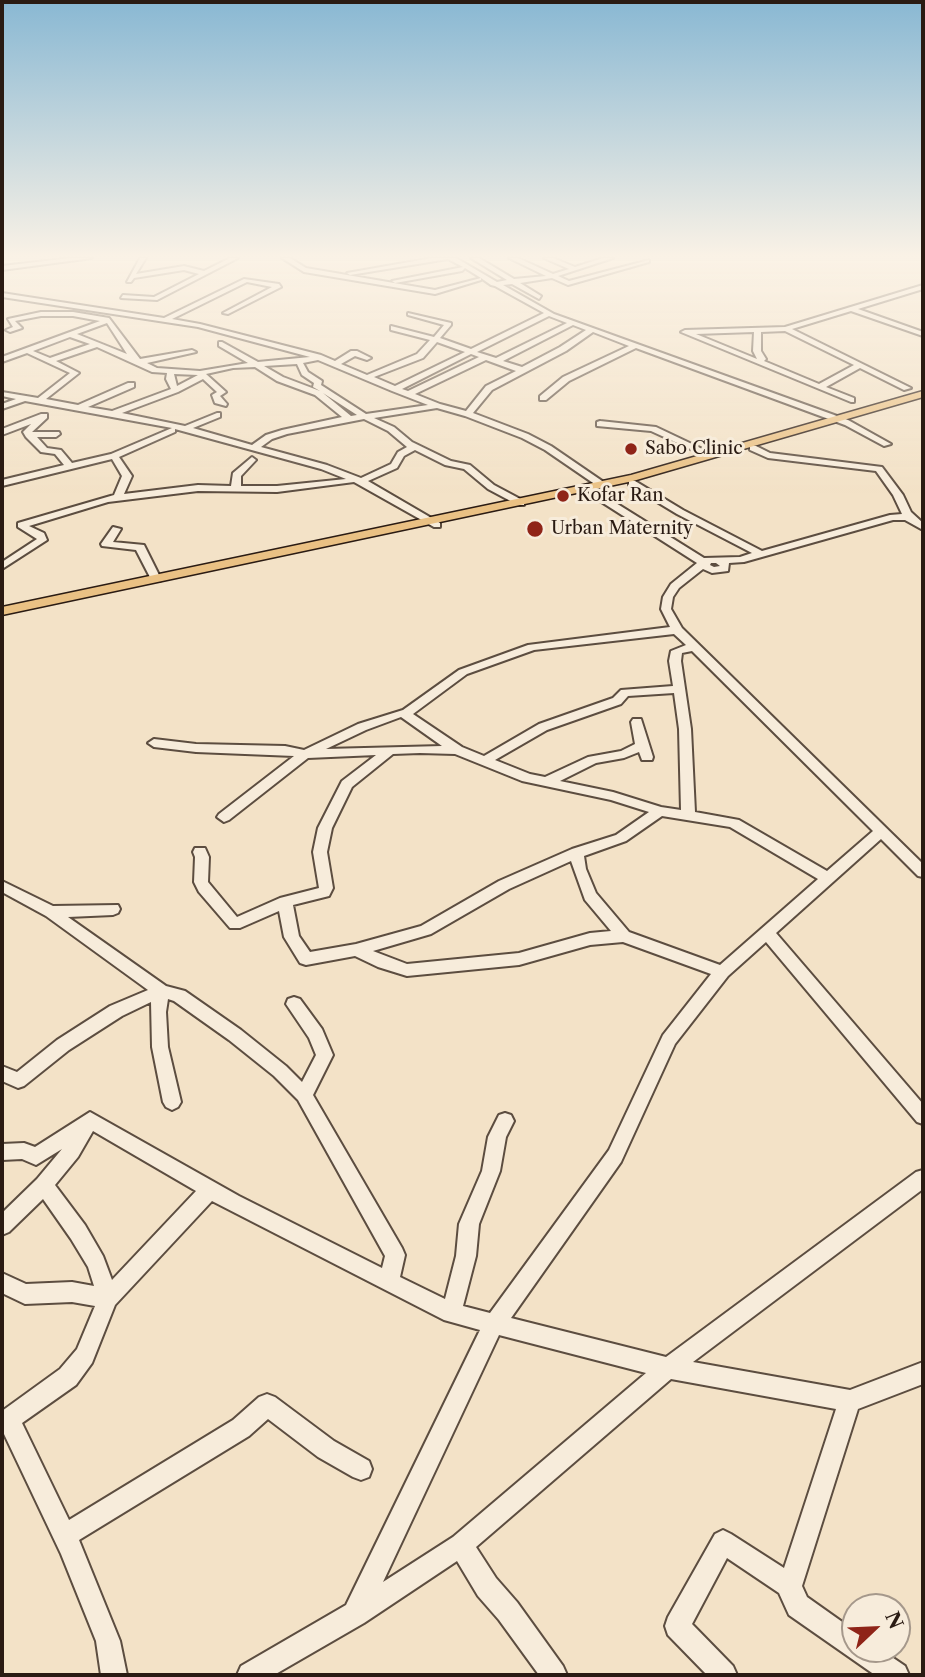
<!DOCTYPE html>
<style>
body{margin:0}
#map{position:relative;width:925px;height:1677px;overflow:hidden;background:#f3e2c7;font-family:"Libre Caslon Text",serif}
canvas{display:block}
.frame{position:absolute;inset:0;border:4px solid #2a1b13;pointer-events:none}
.north{position:absolute;left:841px;top:1593px;width:70px;height:70px;box-sizing:border-box;background:#f7ecdb;border:2px solid #a5988b;border-radius:50%;rotate:67deg;font-size:19px;font-weight:700;line-height:28px;text-align:center;color:#2a1b13}
.north::after{content:'';display:block;margin:auto;width:24px;height:32px;background:#8f2418;clip-path:polygon(50% 0,100% 100%,50% 72%,0 100%)}
</style>
<div id="map">
<canvas width="925" height="1677"></canvas>
<div class="frame"></div>
<div class="north">N</div>
</div>
<script>
const context = document.querySelector('canvas').getContext('2d');
context.lineJoin = 'round';
const toPath = rows => new Path2D(rows.map(r => 'M' + r).join(''));
function strokePath(path, color, width, dash) { context.strokeStyle = color; context.lineWidth = width; context.lineCap = dash ? 'butt' : 'round'; context.setLineDash(dash || []); context.stroke(path); }
function fillPath(path, color) { context.fillStyle = color; context.fill(path, 'evenodd'); }
function write(font, color, halo, rows, align = 'center') {
  context.font = font + ' "Libre Caslon Text",serif'; context.lineWidth = 6; context.setLineDash([]); context.textBaseline = 'middle'; context.strokeStyle = halo; context.fillStyle = color; for (const [text, x, y, turn = 0] of rows) {
    context.save(); context.translate(x, y); context.rotate((+turn || 0) * Math.PI / 180); context.textAlign = isNaN(turn) ? turn : align; if (halo) context.strokeText(text, 0, 0); context.fillText(text, 0, 0); context.restore();
  }
}
const minor = toPath([
 [71,258,92,258,2,270,2,266,71,258],
 [140,258,146,258,136,274,184,266,204,271,230,258,238,258,157,300,121,298,123,295,154,297,199,274,184,270,134,278,131,282,127,282,140,258],
 [282,258,290,258,306,268,435,290,481,278,465,268,462,271,395,283,392,281,463,267,448,259,350,275,347,273,432,258,456,258,497,282,507,280,471,258,479,258,514,279,546,276,509,258,518,258,553,274,569,269,544,258,553,258,575,267,603,258,613,258,558,276,569,281,649,260,649,262,568,285,552,278,520,283,541,296,539,299,512,284,503,285,554,314,848,420,891,444,884,446,845,425,636,348,569,381,546,400,540,400,540,396,563,377,629,346,593,332,566,351,492,390,473,413,528,434,551,446,605,483,605,487,599,487,545,450,522,438,465,416,437,408,374,418,394,427,412,442,451,461,470,465,494,485,524,501,524,505,518,505,488,489,464,469,445,465,415,450,404,456,397,468,368,481,440,523,440,527,434,527,354,482,277,492,198,491,108,502,29,526,44,533,47,540,2,569,2,562,37,539,18,527,18,523,114,495,122,476,112,459,2,486,2,480,64,465,55,454,41,452,26,437,23,432,31,424,2,435,2,429,41,414,47,414,47,418,32,432,59,432,60,434,56,437,37,437,47,448,61,450,72,463,111,454,172,428,25,401,2,409,2,404,16,399,2,396,2,392,38,398,70,373,27,353,2,362,2,357,100,321,73,316,41,316,15,321,22,328,10,332,6,330,13,327,8,319,41,312,73,312,109,318,140,359,192,350,196,352,147,363,157,368,200,371,248,363,219,346,219,342,222,342,258,362,310,357,198,327,2,297,2,293,164,318,244,279,279,284,281,287,228,314,223,313,272,287,247,282,172,319,200,324,321,355,335,361,351,351,357,351,371,358,367,360,355,356,341,364,367,375,417,354,430,340,391,330,391,326,434,337,444,325,408,315,408,313,451,323,451,325,440,338,471,349,544,313,495,286,491,285,481,278,481,280,435,294,304,272,282,258],
 [549,316,567,323,496,358,477,352,549,316],
 [107,323,127,354,77,334,107,323],
 [573,325,586,330,560,347,522,367,503,361,573,325],
 [70,337,90,344,50,358,33,351,70,337],
 [437,342,465,352,395,386,374,377,423,358,437,342],
 [97,347,152,372,167,373,166,379,171,389,112,411,88,407,134,387,134,383,128,383,78,405,46,399,79,373,56,361,97,347],
 [471,354,479,357,408,391,402,389,471,354],
 [318,360,392,391,428,405,366,414,321,385,322,381,308,372,303,363,318,360],
 [486,360,516,371,486,386,466,411,440,404,415,394,486,360],
 [297,364,302,375,314,383,313,387,320,391,283,377,264,366,297,364],
 [255,367,277,381,315,395,342,417,282,430,266,435,252,445,193,428,220,417,220,413,217,413,185,426,122,413,178,392,203,379,217,392,212,395,215,403,226,406,227,404,220,396,226,392,206,374,233,368,255,367],
 [174,374,198,375,177,386,174,374],
 [323,393,357,415,351,416,323,393],
 [364,419,388,431,407,447,398,452,391,464,361,478,327,465,261,447,272,439,287,434,364,419],
 [175,429,321,469,346,479,277,486,241,486,241,476,256,460,252,457,233,473,231,486,198,485,124,494,132,476,119,457,175,432,175,429],
 [923,285,923,289,858,309,923,332,923,336,851,311,792,329,911,388,904,390,860,368,826,387,854,398,854,402,851,402,681,332,685,330,785,327,923,285],
 [785,331,854,365,819,384,764,361,766,359,761,351,761,332,785,331],
 [754,332,753,351,757,359,696,334,754,332],
 [600,421,656,427,715,455,708,457,651,431,597,426,597,422,600,421],
 [750,446,756,446,770,453,882,467,903,495,911,512,923,523,923,530,905,520,893,520,744,562,729,563,728,571,712,573,703,569,679,588,673,597,671,609,682,628,923,864,923,877,918,876,881,839,776,933,923,1104,923,1124,917,1122,766,942,728,976,675,1044,621,1162,511,1318,666,1357,916,1172,923,1170,923,1189,693,1362,850,1390,923,1362,923,1384,858,1409,802,1586,807,1597,855,1631,855,1649,880,1649,905,1666,909,1675,875,1675,789,1615,779,1593,727,1558,692,1624,733,1666,737,1675,707,1675,668,1635,665,1626,668,1617,715,1534,723,1530,731,1534,784,1568,836,1409,671,1379,476,1547,496,1578,517,1602,563,1666,567,1675,539,1675,499,1620,478,1596,457,1561,364,1623,274,1675,237,1675,241,1666,346,1605,480,1330,444,1320,212,1201,115,1305,92,1363,76,1385,22,1423,69,1520,233,1420,259,1397,267,1394,275,1397,334,1441,369,1461,372,1469,369,1477,361,1480,353,1477,318,1457,268,1419,249,1436,79,1540,120,1641,127,1675,101,1675,96,1641,61,1554,4,1434,2,1435,2,1411,60,1369,77,1349,95,1306,72,1302,25,1304,2,1293,2,1273,26,1284,72,1282,94,1286,88,1267,71,1239,43,1199,9,1232,2,1235,2,1213,37,1179,62,1149,36,1165,22,1159,2,1160,2,1144,24,1143,35,1147,90,1112,239,1196,382,1268,385,1256,298,1100,274,1076,229,1040,174,1001,168,999,166,1012,168,1047,181,1102,178,1107,172,1110,166,1107,163,1102,152,1047,151,1002,122,1016,69,1050,24,1086,18,1088,2,1081,2,1066,17,1072,57,1040,110,1006,148,990,46,916,2,892,2,881,53,906,118,905,120,909,118,913,113,915,68,917,166,986,185,991,241,1030,286,1066,302,1082,316,1055,309,1038,286,1004,288,999,294,997,300,999,322,1029,333,1055,313,1095,402,1248,405,1255,400,1277,445,1299,456,1256,459,1224,482,1171,488,1137,499,1115,505,1113,511,1115,514,1121,506,1137,500,1171,479,1224,476,1256,463,1306,490,1313,609,1150,663,1035,711,974,623,942,590,945,519,965,407,976,378,967,355,956,306,965,300,963,284,937,279,911,240,928,230,928,199,892,194,882,195,857,193,852,195,848,205,848,209,857,208,882,237,917,280,898,319,888,313,852,318,828,342,781,376,755,308,758,229,820,224,822,217,817,219,814,294,756,196,752,154,747,148,743,154,739,196,744,285,746,304,750,358,724,403,710,459,670,528,645,670,627,661,609,663,597,671,584,697,563,589,494,589,490,595,490,704,558,740,557,752,553,677,514,629,485,629,481,635,481,683,510,762,551,890,515,902,514,893,495,876,471,768,458,750,450,750,446],
 [711,563,716,563,720,566,714,567,710,565,711,563],
 [674,634,686,645,671,651,669,661,673,686,621,690,613,698,539,724,484,756,462,747,413,714,467,674,534,650,674,634],
 [692,651,873,831,827,871,739,820,695,812,691,729,681,661,682,653,692,651],
 [674,693,679,729,681,810,661,807,613,792,560,781,596,763,624,758,639,752,642,760,652,760,653,757,641,719,633,719,631,722,635,744,621,751,588,757,545,777,530,774,495,760,547,730,621,704,628,696,674,693],
 [401,717,442,746,326,749,366,730,401,717],
 [420,753,455,754,522,781,611,800,649,812,616,835,572,849,499,881,421,926,356,944,310,952,299,936,293,905,329,896,333,888,327,852,332,828,352,787,393,754,420,753],
 [662,816,730,827,818,879,720,965,629,932,596,893,586,869,584,856,626,841,662,816],
 [571,861,585,900,611,931,590,933,519,953,407,964,373,951,431,934,509,889,571,861],
 [93,1131,196,1191,112,1280,103,1256,85,1225,55,1185,78,1157,93,1131],
 [499,1335,646,1373,453,1537,383,1582,499,1335],
 [113,527,121,529,113,542,144,545,161,579,160,581,152,581,136,550,102,546,101,544,113,527]
]);
const major = toPath([
 [923,391,923,397,633,481,2,615,2,607,631,475,923,391]
]);
strokePath(minor, '#5c4d40', 4);
strokePath(major, '#2a1b13', 3);
fillPath(minor, '#f7ecdb');
fillPath(major, '#eac184');
const sky = context.createLinearGradient(0, 0, 0, 493);
sky.addColorStop(0, '#89b8d3');
sky.addColorStop(0.52, '#faf2e6');
sky.addColorStop(1, '#faf2e600');
context.fillStyle = sky;
context.fillRect(0, 0, 925, 493);
for (const [x, y, r, color] of [
 [631,449,7,"#8f2418"],
 [563,496,7,"#8f2418"],
 [535,529,9,"#8f2418"]
]) { const dot = new Path2D(); dot.arc(x, y, r, 0, 2 * Math.PI); context.fillStyle = color; context.fill(dot); strokePath(dot, '#f7ecdb', 2.5); }
write('18px', '#2a1b13', '#f7ecdb', [
 ["Sabo Clinic",645,449],
 ["Kofar Ran",577,496],
 ["Urban Maternity",551,529]
], 'left');
</script>
